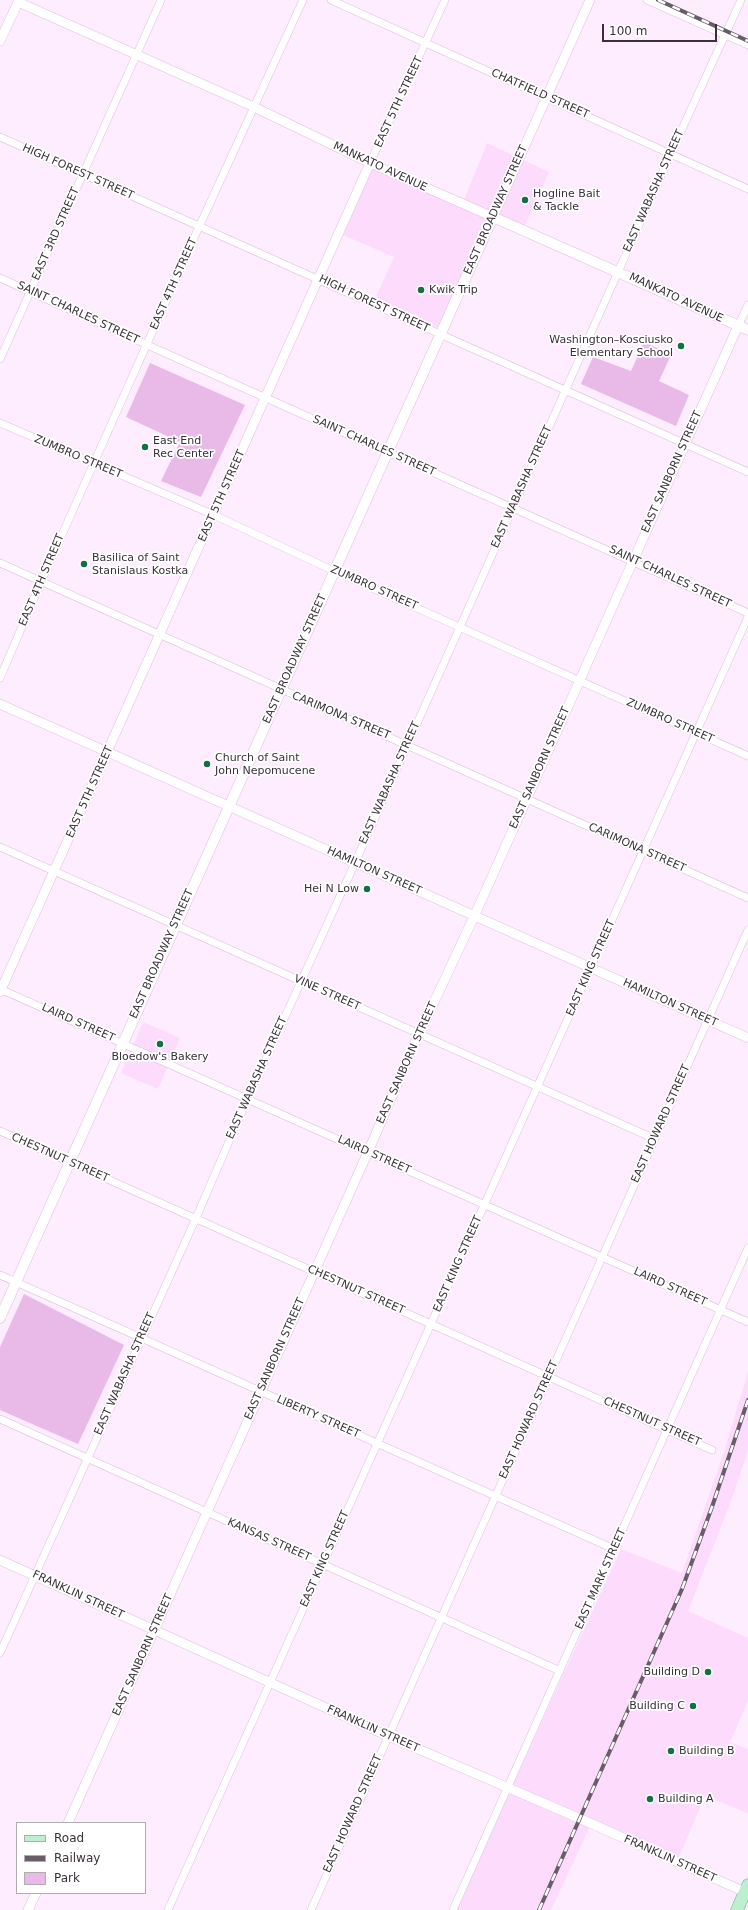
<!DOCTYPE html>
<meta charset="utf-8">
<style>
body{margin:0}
#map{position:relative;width:748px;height:1910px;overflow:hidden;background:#feedfe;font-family:"DejaVu Sans",sans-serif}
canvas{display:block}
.legend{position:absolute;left:16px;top:1822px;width:130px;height:72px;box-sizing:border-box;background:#fff;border:1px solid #b0acb0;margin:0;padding:5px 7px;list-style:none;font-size:12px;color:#3a303a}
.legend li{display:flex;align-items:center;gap:8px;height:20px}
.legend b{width:20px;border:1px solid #b0acb0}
.scale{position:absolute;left:602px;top:24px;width:115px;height:18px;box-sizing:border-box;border:2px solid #3a303a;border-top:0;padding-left:5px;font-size:12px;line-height:14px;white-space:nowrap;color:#3a303a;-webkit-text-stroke:3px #fff;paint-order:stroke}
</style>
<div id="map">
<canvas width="748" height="1910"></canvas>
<ul class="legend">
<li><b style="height:5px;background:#bbefd0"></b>Road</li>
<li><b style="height:5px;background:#695d69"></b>Railway</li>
<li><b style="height:11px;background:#e9bae8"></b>Park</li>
</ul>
<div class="scale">100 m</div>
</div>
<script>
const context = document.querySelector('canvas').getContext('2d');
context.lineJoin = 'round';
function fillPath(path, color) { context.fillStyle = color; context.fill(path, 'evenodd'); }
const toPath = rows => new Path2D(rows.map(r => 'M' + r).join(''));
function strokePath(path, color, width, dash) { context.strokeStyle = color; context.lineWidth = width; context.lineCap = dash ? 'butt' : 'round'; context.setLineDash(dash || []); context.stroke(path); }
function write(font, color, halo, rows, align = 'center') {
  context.font = font + ' "DejaVu Sans",sans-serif'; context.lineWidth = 3.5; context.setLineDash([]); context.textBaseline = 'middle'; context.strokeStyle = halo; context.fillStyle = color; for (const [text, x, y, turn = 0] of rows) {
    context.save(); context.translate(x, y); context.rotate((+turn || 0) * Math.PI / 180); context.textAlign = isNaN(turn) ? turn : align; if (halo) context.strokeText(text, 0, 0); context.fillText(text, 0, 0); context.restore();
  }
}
fillPath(toPath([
 [487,143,549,172,524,227,491,212,439,328,375,299,394,257,336,232,368,159,464,200],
 [143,1022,180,1038,158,1089,121,1073],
 [748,1372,748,1450,731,1501,688,1611,748,1638,748,1701,730,1742,748,1749,748,1813,705,1796,679,1857,593,1820,551,1910,455,1910,621,1549,682,1573,724,1452]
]), '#fddbfd');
fillPath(toPath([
 [644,342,671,355,659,381,689,395,676,426,581,384,593,357,631,371],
 [150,363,245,405,201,497,161,481,180,442,126,417],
 [24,1294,124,1345,78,1444,0,1410,0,1347]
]), '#e9bae8');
const minor = toPath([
 [331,0,748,189],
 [647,0,748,45],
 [0,137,748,472],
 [370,163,445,0],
 [0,278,154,348,748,613],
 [738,326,748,305],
 [0,359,161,0],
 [0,423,214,515,334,571,748,756],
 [0,563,748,898],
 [0,678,45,573,194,238,303,0],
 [0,847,655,1139],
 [0,989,748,1322],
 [0,1131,712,1450],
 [0,1275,614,1549],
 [0,1419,560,1671],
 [0,1653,196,1218,243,1109,350,874,671,153,741,0],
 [168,1910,748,617],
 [311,1910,748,930],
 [453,1910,748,1248]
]);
const tertiary = toPath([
 [0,41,18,2,254,107,370,163,493,217,590,0],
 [0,704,748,1038],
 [0,992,370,163],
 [0,1560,388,1736,590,1823,745,1892],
 [68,1823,368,1152,414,1045,478,908,738,326],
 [28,1910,36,1893]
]);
const secondary = toPath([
 [0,1318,493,217,748,330]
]);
const primary = toPath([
 [737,1910,748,1885]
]);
strokePath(minor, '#dcc0db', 8);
strokePath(tertiary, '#dcc0db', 10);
strokePath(secondary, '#dcc0db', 11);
strokePath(primary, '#70a587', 13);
strokePath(minor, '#fff', 7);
strokePath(tertiary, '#fff', 9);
strokePath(secondary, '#fff', 10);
strokePath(primary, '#bbefd0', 12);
const rail = toPath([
 [658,0,748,41],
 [539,1910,682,1589,712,1507,748,1400]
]);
strokePath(rail, '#695d69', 4);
strokePath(rail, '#fff', 2.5, [8]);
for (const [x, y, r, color] of [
 [525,200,4,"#137045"],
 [421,290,4,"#137045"],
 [681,346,4,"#137045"],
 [145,447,4,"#137045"],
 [84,564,4,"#137045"],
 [207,764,4,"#137045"],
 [367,889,4,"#137045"],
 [160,1044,4,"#137045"],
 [708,1672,4,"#137045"],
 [693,1706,4,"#137045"],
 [671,1751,4,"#137045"],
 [650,1799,4,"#137045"]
]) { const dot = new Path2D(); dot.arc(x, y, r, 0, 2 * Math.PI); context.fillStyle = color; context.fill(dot); strokePath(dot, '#fff', 1.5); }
write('11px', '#3a303a', '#fff', [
 ["CHATFIELD STREET",540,94,24],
 ["EAST 5TH STREET",399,102,-65],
 ["MANKATO AVENUE",380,167,25],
 ["HIGH FOREST STREET",78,172,24],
 ["EAST WABASHA STREET",654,191,-66],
 ["EAST BROADWAY STREET",496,210,-66],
 ["EAST 3RD STREET",56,234,-66],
 ["EAST 4TH STREET",174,284,-66],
 ["MANKATO AVENUE",676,298,25],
 ["HIGH FOREST STREET",374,304,25],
 ["SAINT CHARLES STREET",78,313,25],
 ["SAINT CHARLES STREET",374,446,24],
 ["ZUMBRO STREET",78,457,23],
 ["EAST SANBORN STREET",672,472,-66],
 ["EAST WABASHA STREET",522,487,-66],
 ["EAST 5TH STREET",222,496,-66],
 ["SAINT CHARLES STREET",670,577,25],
 ["EAST 4TH STREET",42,580,-67],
 ["ZUMBRO STREET",374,588,24],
 ["EAST BROADWAY STREET",295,659,-66],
 ["CARIMONA STREET",341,716,23],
 ["ZUMBRO STREET",670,721,24],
 ["EAST SANBORN STREET",540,768,-66],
 ["EAST WABASHA STREET",390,783,-66],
 ["EAST 5TH STREET",90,792,-66],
 ["CARIMONA STREET",637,848,24],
 ["HAMILTON STREET",374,871,24],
 ["EAST BROADWAY STREET",162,954,-66],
 ["EAST KING STREET",591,968,-66],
 ["VINE STREET",327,993,24],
 ["HAMILTON STREET",670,1003,24],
 ["LAIRD STREET",78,1023,24],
 ["EAST SANBORN STREET",407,1063,-66],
 ["EAST WABASHA STREET",257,1078,-66],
 ["EAST HOWARD STREET",661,1124,-66],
 ["LAIRD STREET",374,1155,24],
 ["CHESTNUT STREET",60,1158,24],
 ["EAST KING STREET",458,1264,-66],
 ["LAIRD STREET",670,1287,24],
 ["CHESTNUT STREET",356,1290,24],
 ["EAST SANBORN STREET",275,1359,-66],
 ["EAST WABASHA STREET",125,1374,-66],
 ["LIBERTY STREET",318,1417,24],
 ["EAST HOWARD STREET",529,1420,-66],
 ["CHESTNUT STREET",652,1422,24],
 ["KANSAS STREET",269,1540,24],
 ["EAST KING STREET",325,1559,-66],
 ["EAST MARK STREET",601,1579,-66],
 ["FRANKLIN STREET",78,1595,25],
 ["EAST SANBORN STREET",143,1655,-66],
 ["FRANKLIN STREET",373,1729,24],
 ["EAST HOWARD STREET",353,1814,-66],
 ["FRANKLIN STREET",670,1859,24]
]);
write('11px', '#3a303a', '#fff', [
 ["Hogline Bait",533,194],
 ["& Tackle",533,207],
 ["Kwik Trip",429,290],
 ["Washington–Kosciusko",673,340,"right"],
 ["Elementary School",673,353,"right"],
 ["East End",153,441],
 ["Rec Center",153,454],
 ["Basilica of Saint",92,558],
 ["Stanislaus Kostka",92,571],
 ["Church of Saint",215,758],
 ["John Nepomucene",215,771],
 ["Hei N Low",359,889,"right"],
 ["Bloedow's Bakery",160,1057,"center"],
 ["Building D",700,1672,"right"],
 ["Building C",685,1706,"right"],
 ["Building B",679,1751],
 ["Building A",658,1799]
], 'left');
</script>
